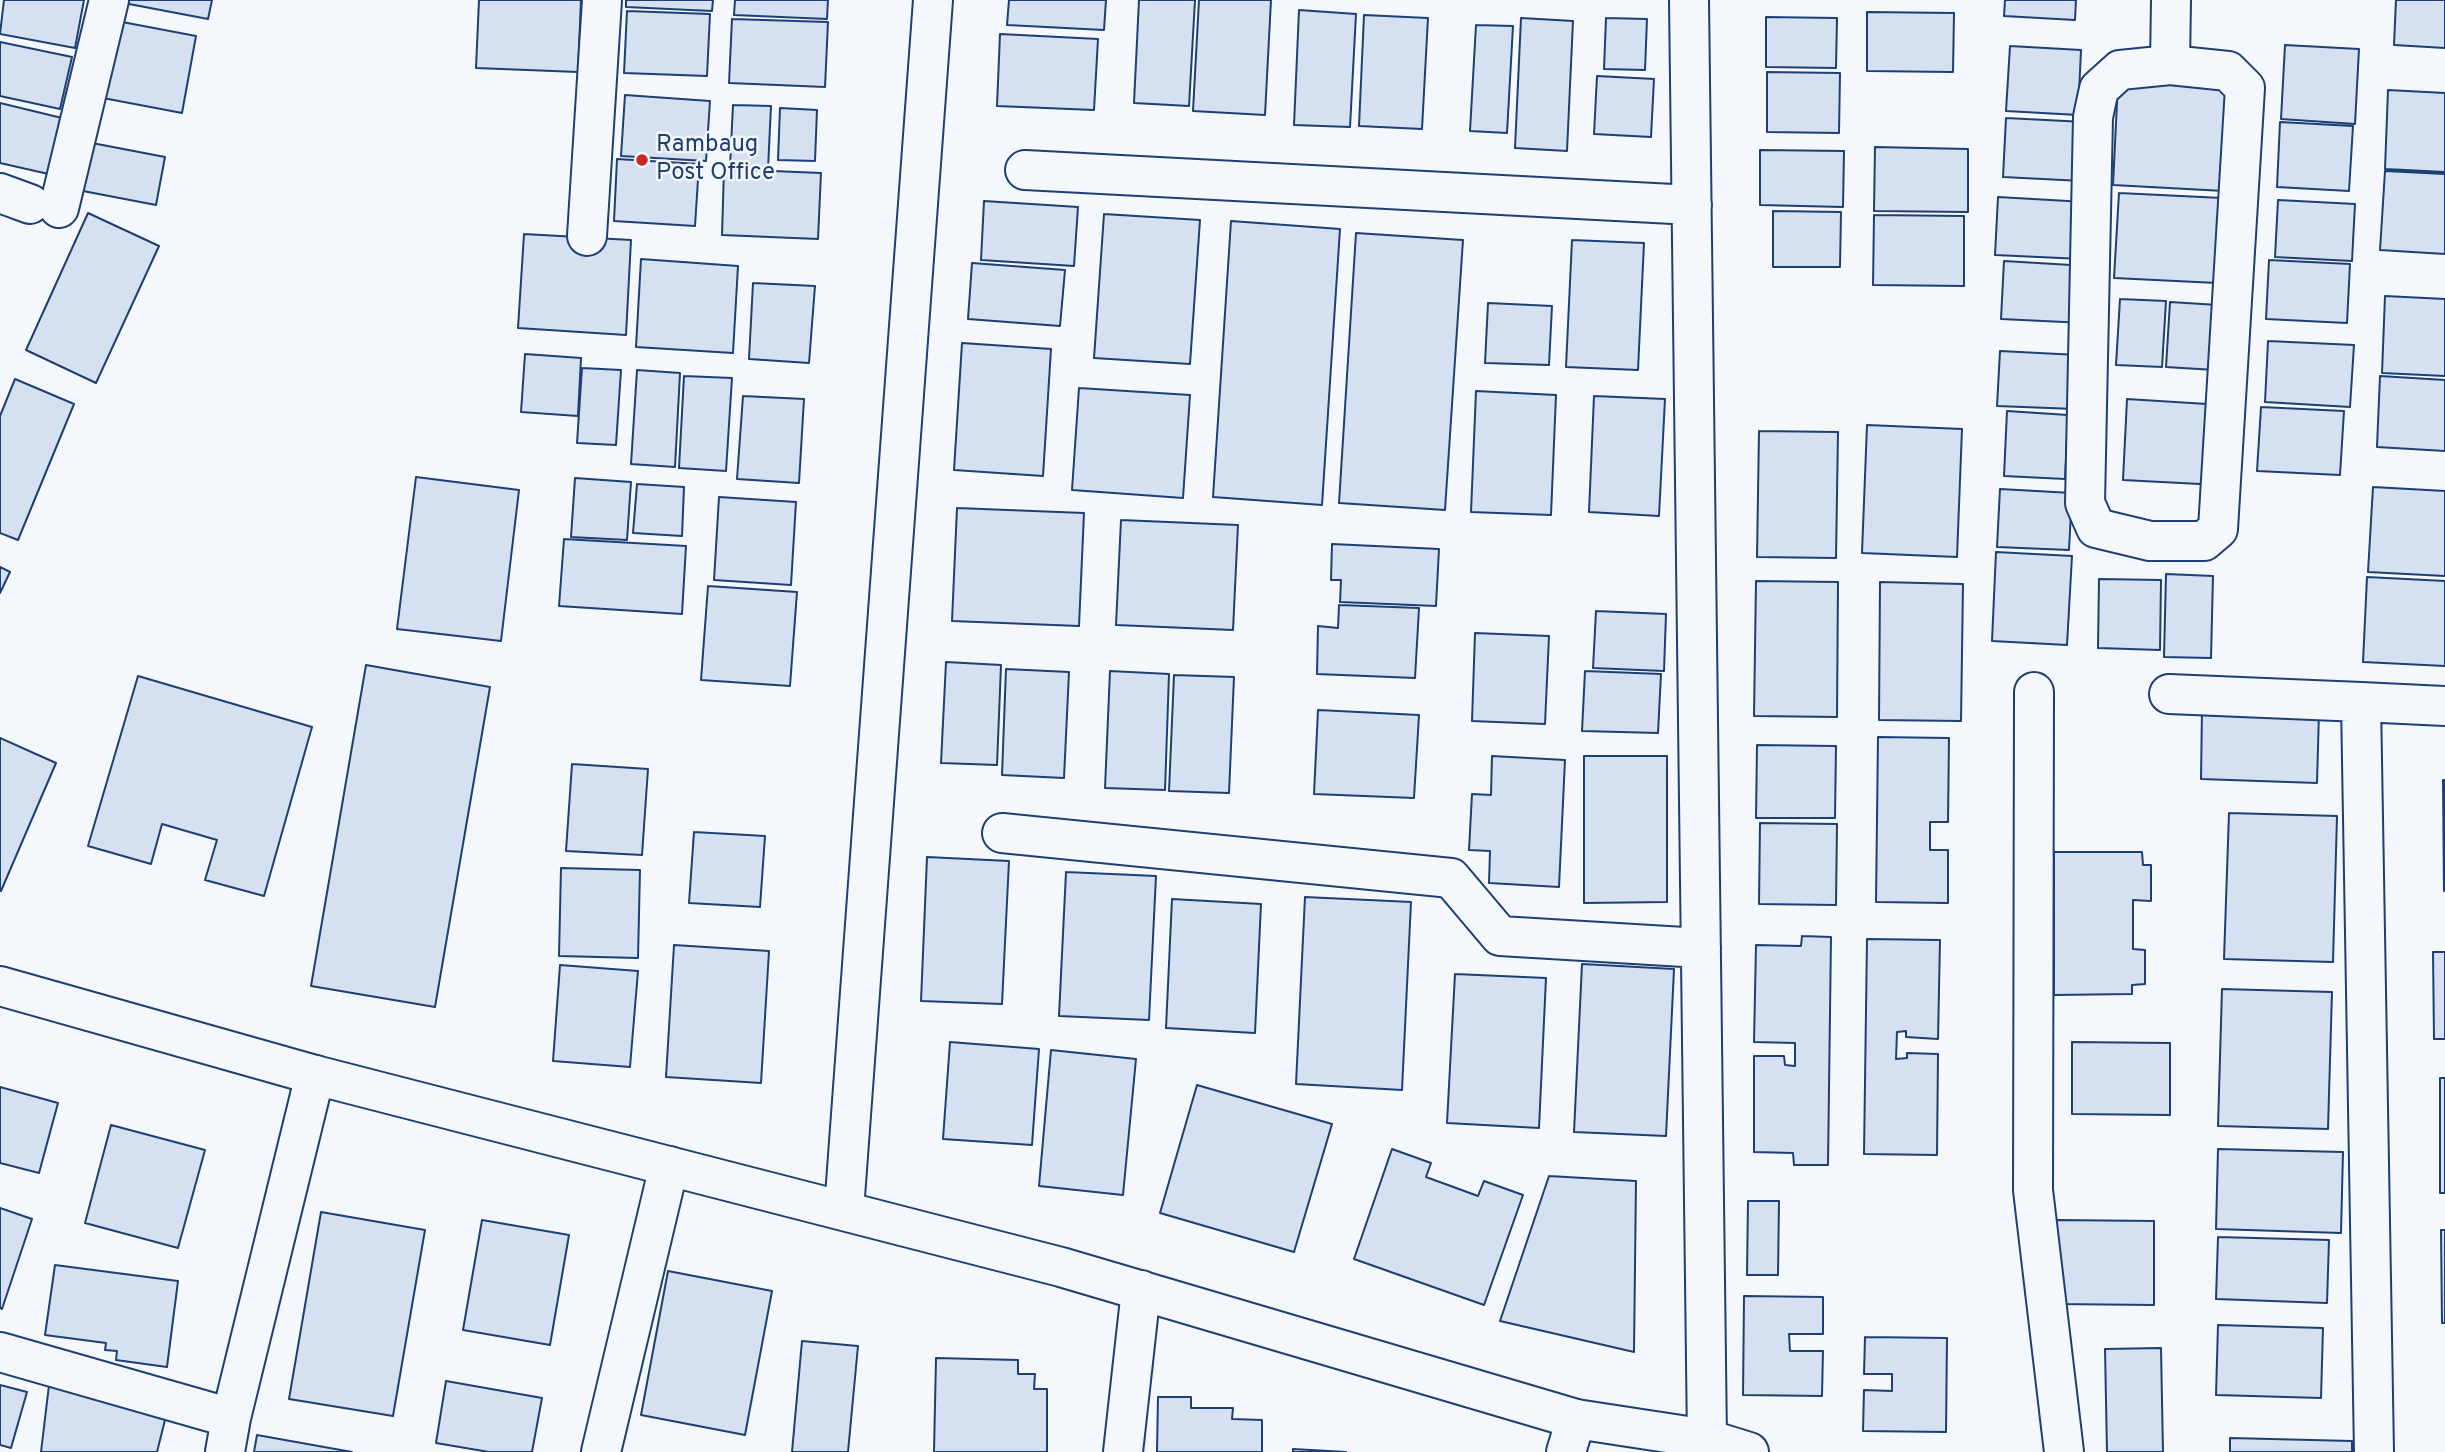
<!DOCTYPE html>
<style>
body{margin:0}
canvas{display:block;background:#f4f7fb}
</style>
<canvas width="2445" height="1452"></canvas>
<script>
const context = document.querySelector('canvas').getContext('2d');
context.lineJoin = 'round';
function fillPath(path, color) { context.fillStyle = color; context.fill(path, 'evenodd'); }
const toPath = rows => new Path2D(rows.map(r => 'M' + r).join(''));
function strokePath(path, color, width, dash) { context.strokeStyle = color; context.lineWidth = width; context.lineCap = dash ? 'butt' : 'round'; context.setLineDash(dash || []); context.stroke(path); }
function write(font, color, halo, rows, align = 'center') {
  context.font = font + ' Overpass,sans-serif'; context.lineWidth = 5; context.setLineDash([]); context.textBaseline = 'middle'; context.strokeStyle = halo; context.fillStyle = color; for (const [text, x, y, turn = 0] of rows) {
    context.save(); context.translate(x, y); context.rotate((+turn || 0) * Math.PI / 180); context.textAlign = isNaN(turn) ? turn : align; if (halo) context.strokeText(text, 0, 0); context.fillText(text, 0, 0); context.restore();
  }
}
const building = toPath([
 [4,0,84,0,75,48,0,34,4,0],
 [129,0,212,0,208,19,129,4,129,0],
 [479,0,581,0,578,72,476,68,479,0],
 [626,0,713,0,712,11,626,7,626,0],
 [735,0,828,0,827,19,734,15,735,0],
 [1009,0,1106,0,1104,30,1007,25,1009,0],
 [1139,0,1195,0,1189,106,1134,103,1139,0],
 [1199,0,1271,0,1265,115,1193,111,1199,0],
 [2005,0,2076,0,2075,20,2004,16,2005,0],
 [2396,0,2445,0,2445,48,2394,45,2396,0],
 [1299,10,1356,14,1350,127,1294,125,1299,10],
 [627,11,710,14,707,76,624,73,627,11],
 [1867,12,1954,13,1953,72,1867,71,1867,12],
 [1364,15,1428,18,1422,129,1359,126,1364,15],
 [1766,17,1837,18,1836,68,1766,67,1766,17],
 [1521,18,1573,21,1567,151,1515,148,1521,18],
 [1606,18,1647,19,1645,70,1604,69,1606,18],
 [732,19,828,22,825,87,729,83,732,19],
 [117,21,196,36,182,113,103,98,117,21],
 [1476,25,1513,26,1507,133,1470,131,1476,25],
 [1000,34,1098,39,1094,110,997,106,1000,34],
 [0,42,72,57,60,109,0,96,0,42],
 [2285,45,2359,49,2355,124,2281,119,2285,45],
 [2010,46,2081,50,2078,115,2006,111,2010,46],
 [1767,72,1840,73,1839,133,1767,132,1767,72],
 [1597,76,1654,79,1651,137,1594,134,1597,76],
 [2118,82,2230,88,2224,191,2113,185,2118,82],
 [2388,90,2445,93,2445,172,2385,169,2388,90],
 [625,95,710,101,706,161,621,156,625,95],
 [0,103,66,119,53,175,0,163,0,103],
 [733,105,771,106,768,169,730,167,733,105],
 [780,108,817,110,815,161,778,160,780,108],
 [2006,118,2085,122,2082,181,2003,177,2006,118],
 [2280,122,2353,126,2349,191,2277,187,2280,122],
 [92,143,165,157,156,205,83,191,92,143],
 [1875,147,1968,149,1968,212,1874,211,1875,147],
 [1760,150,1844,151,1843,207,1760,205,1760,150],
 [617,159,699,164,695,226,614,221,617,159],
 [724,169,821,173,818,239,722,235,724,169],
 [2385,171,2445,174,2445,254,2380,250,2385,171],
 [2119,193,2222,198,2217,283,2114,278,2119,193],
 [1998,197,2085,202,2082,259,1995,255,1998,197],
 [2278,200,2355,204,2352,261,2275,257,2278,200],
 [984,201,1078,207,1074,266,981,260,984,201],
 [1773,211,1841,212,1840,267,1773,267,1773,211],
 [88,213,159,246,96,383,26,350,88,213],
 [1104,214,1200,220,1190,364,1094,358,1104,214],
 [1874,215,1964,216,1964,286,1873,285,1874,215],
 [1231,221,1340,229,1322,505,1213,497,1231,221],
 [1356,233,1463,240,1445,510,1339,503,1356,233],
 [524,234,631,240,626,335,518,328,524,234],
 [1572,240,1644,243,1638,370,1566,367,1572,240],
 [641,259,738,266,733,353,636,347,641,259],
 [2269,260,2350,264,2347,323,2266,319,2269,260],
 [2004,261,2088,266,2085,323,2001,319,2004,261],
 [972,263,1065,270,1060,326,968,319,972,263],
 [753,283,815,286,809,363,749,359,753,283],
 [2385,296,2445,299,2445,376,2382,373,2385,296],
 [2120,299,2166,301,2162,367,2116,365,2120,299],
 [2170,302,2218,305,2215,370,2166,367,2170,302],
 [1488,303,1552,306,1549,365,1485,363,1488,303],
 [2268,341,2354,345,2350,407,2265,402,2268,341],
 [962,343,1051,349,1043,476,954,470,962,343],
 [2000,351,2078,355,2075,409,1997,406,2000,351],
 [525,354,581,358,578,416,521,412,525,354],
 [582,368,621,370,616,445,577,443,582,368],
 [637,370,680,373,675,467,631,464,637,370],
 [684,376,732,378,726,471,679,468,684,376],
 [2380,376,2445,380,2445,451,2377,447,2380,376],
 [15,379,74,404,18,540,0,533,0,416,15,379],
 [1079,388,1190,395,1183,498,1072,490,1079,388],
 [1476,391,1556,395,1551,515,1471,512,1476,391],
 [743,396,804,399,799,483,737,479,743,396],
 [1594,396,1665,399,1659,516,1589,512,1594,396],
 [2127,399,2223,405,2219,485,2123,480,2127,399],
 [2261,407,2344,411,2340,475,2257,471,2261,407],
 [2007,411,2068,415,2065,479,2004,476,2007,411],
 [1867,425,1962,429,1957,557,1862,553,1867,425],
 [1759,431,1838,432,1836,558,1757,557,1759,431],
 [416,477,519,490,501,641,397,629,416,477],
 [575,478,631,482,627,540,571,537,575,478],
 [637,484,684,487,682,536,633,533,637,484],
 [2373,487,2445,491,2445,576,2368,572,2373,487],
 [2000,489,2072,493,2069,550,1997,547,2000,489],
 [719,497,796,502,791,585,714,580,719,497],
 [957,508,1084,513,1079,626,952,621,957,508],
 [1121,520,1238,525,1233,630,1116,625,1121,520],
 [564,539,686,546,682,614,559,606,564,539],
 [1332,544,1439,549,1436,606,1340,602,1341,580,1331,580,1332,544],
 [1996,552,2072,556,2067,645,1992,641,1996,552],
 [0,567,10,572,0,593,0,567],
 [2166,574,2213,576,2211,658,2164,657,2166,574],
 [2367,577,2445,581,2445,666,2363,662,2367,577],
 [2099,579,2161,580,2160,650,2098,648,2099,579],
 [1756,581,1838,582,1837,717,1754,716,1756,581],
 [1880,582,1963,584,1961,721,1879,720,1880,582],
 [708,586,797,592,790,686,701,680,708,586],
 [1339,605,1419,608,1415,678,1317,674,1318,626,1338,628,1339,605],
 [1596,611,1666,614,1664,671,1593,668,1596,611],
 [1475,633,1549,636,1545,724,1472,721,1475,633],
 [946,662,1001,665,997,765,941,763,946,662],
 [366,665,490,687,435,1007,311,986,366,665],
 [1006,669,1069,672,1064,778,1002,775,1006,669],
 [1110,671,1169,674,1165,790,1105,788,1110,671],
 [1585,671,1661,674,1658,733,1582,731,1585,671],
 [1174,675,1234,677,1229,793,1169,791,1174,675],
 [138,676,312,727,264,896,205,880,217,840,162,824,151,864,88,846,138,676],
 [2202,709,2319,712,2317,783,2201,779,2202,709],
 [1318,710,1419,715,1414,798,1314,794,1318,710],
 [1878,737,1949,738,1948,822,1930,822,1930,850,1948,850,1948,903,1876,902,1878,737],
 [0,738,56,763,1,891,0,891,0,738],
 [1757,745,1836,746,1835,818,1756,818,1757,745],
 [1492,756,1565,760,1559,887,1489,883,1490,851,1469,850,1472,794,1491,795,1492,756],
 [1584,756,1667,756,1667,902,1584,903,1584,756],
 [572,764,648,769,642,855,566,851,572,764],
 [2443,780,2445,780,2445,891,2444,891,2443,780],
 [2229,813,2337,816,2333,962,2224,959,2229,813],
 [1760,823,1837,824,1836,905,1759,904,1760,823],
 [694,832,765,836,760,907,689,903,694,832],
 [2054,852,2142,852,2143,865,2151,865,2151,901,2133,900,2133,949,2145,950,2145,984,2132,985,2132,994,2054,995,2054,852],
 [927,857,1009,861,1002,1004,921,1001,927,857],
 [561,868,640,870,638,958,559,956,561,868],
 [1066,872,1156,876,1149,1020,1059,1016,1066,872],
 [1305,897,1411,902,1402,1090,1296,1084,1305,897],
 [1172,899,1261,904,1255,1033,1166,1028,1172,899],
 [1802,936,1831,937,1828,1165,1794,1165,1793,1153,1754,1152,1754,1056,1784,1056,1785,1065,1795,1066,1795,1043,1754,1042,1756,945,1801,946,1802,936],
 [1867,939,1940,940,1938,1039,1906,1037,1906,1031,1897,1032,1896,1059,1907,1058,1907,1053,1938,1054,1937,1155,1864,1154,1867,939],
 [674,945,769,951,761,1083,666,1077,674,945],
 [2433,952,2445,952,2445,1039,2434,1039,2433,952],
 [1582,964,1674,969,1666,1136,1574,1132,1582,964],
 [560,965,638,971,630,1067,553,1061,560,965],
 [1455,974,1546,978,1539,1128,1447,1123,1455,974],
 [2222,989,2332,992,2328,1129,2218,1126,2222,989],
 [950,1042,1039,1049,1032,1145,943,1139,950,1042],
 [2072,1042,2170,1043,2170,1115,2072,1114,2072,1042],
 [1051,1050,1136,1059,1123,1195,1039,1186,1051,1050],
 [2440,1078,2445,1078,2445,1193,2440,1193,2440,1078],
 [1197,1085,1332,1124,1294,1252,1160,1213,1197,1085],
 [0,1087,58,1103,39,1173,0,1163,0,1087],
 [111,1125,205,1150,178,1248,85,1223,111,1125],
 [1392,1149,1431,1163,1426,1177,1478,1196,1484,1181,1523,1195,1484,1305,1354,1259,1392,1149],
 [2218,1149,2343,1152,2341,1233,2216,1229,2218,1149],
 [1549,1176,1636,1181,1634,1352,1500,1321,1549,1176],
 [1748,1201,1779,1201,1778,1275,1747,1275,1748,1201],
 [0,1208,32,1219,2,1309,0,1308,0,1208],
 [321,1212,425,1230,393,1416,289,1399,321,1212],
 [482,1220,569,1235,550,1345,463,1330,482,1220],
 [2056,1220,2154,1221,2154,1305,2056,1304,2056,1220],
 [2441,1230,2445,1230,2445,1323,2442,1323,2441,1230],
 [2218,1237,2329,1240,2327,1303,2216,1299,2218,1237],
 [55,1265,178,1281,167,1367,116,1360,117,1351,105,1350,106,1343,45,1335,55,1265],
 [668,1271,772,1291,745,1435,641,1415,668,1271],
 [1744,1296,1823,1297,1823,1334,1789,1334,1790,1351,1823,1351,1822,1396,1743,1395,1744,1296],
 [2218,1325,2323,1328,2321,1398,2216,1395,2218,1325],
 [1865,1337,1947,1338,1946,1432,1863,1431,1864,1390,1892,1391,1892,1374,1864,1374,1865,1337],
 [802,1341,858,1346,848,1452,792,1452,802,1341],
 [2161,1348,2163,1452,2107,1452,2105,1349,2161,1348],
 [936,1358,1018,1360,1018,1374,1035,1374,1034,1389,1047,1389,1047,1452,934,1452,936,1358],
 [446,1381,542,1398,532,1452,489,1452,436,1443,446,1381],
 [0,1385,27,1392,11,1448,0,1445,0,1385],
 [49,1385,167,1412,157,1452,41,1452,49,1385],
 [1158,1397,1191,1397,1191,1408,1233,1408,1232,1419,1262,1420,1262,1452,1157,1452,1158,1397],
 [257,1435,352,1452,254,1452,257,1435],
 [2230,1438,2352,1441,2352,1452,2230,1452,2230,1438],
 [1293,1449,1346,1452,1293,1452,1293,1449]
]);
fillPath(building, '#d5e0f0');
strokePath(building, '#1d3f73', 2);
const minor = toPath([
 [1689,0,1707,1439],
 [2170,65,2228,71,2245,88,2218,529,2204,541,2150,541,2096,528,2085,503,2093,117,2099,89,2120,70,2170,65],
 [2170,65,2171,0],
 [1025,170,1692,205],
 [0,193,30,204],
 [59,208,109,0],
 [587,236,602,0],
 [2034,692,2033,1190,2064,1452],
 [2169,694,2361,702],
 [1002,833,1451,878,1500,936,1701,948],
 [0,1352,231,1418],
 [225,1452,231,1418,315,1075],
 [601,1452,669,1166],
 [1123,1452,1141,1290],
 [1566,1452,1576,1419],
 [2374,1452,2361,702,2445,706]
]);
const tertiary = toPath([
 [844,1210,933,0]
]);
const primary = toPath([
 [0,986,315,1075,1061,1267,1576,1419,1707,1439,1749,1452]
]);
strokePath(minor, '#1d3f73', 42);
strokePath(tertiary, '#1d3f73', 42);
strokePath(primary, '#1d3f73', 42);
strokePath(minor, '#f4f7fb', 38);
strokePath(tertiary, '#f4f7fb', 38);
strokePath(primary, '#f4f7fb', 38);
for (const [x, y, r, color] of [
 [642,160,7,"#c62828"]
]) { const dot = new Path2D(); dot.arc(x, y, r, 0, 2 * Math.PI); context.fillStyle = color; context.fill(dot); strokePath(dot, '#f4f7fb', 2.5); }
write('24px', '#1d3f73', '#f4f7fb', [
 ["Rambaug",656,146],
 ["Post Office",656,174]
], 'left');
</script>
